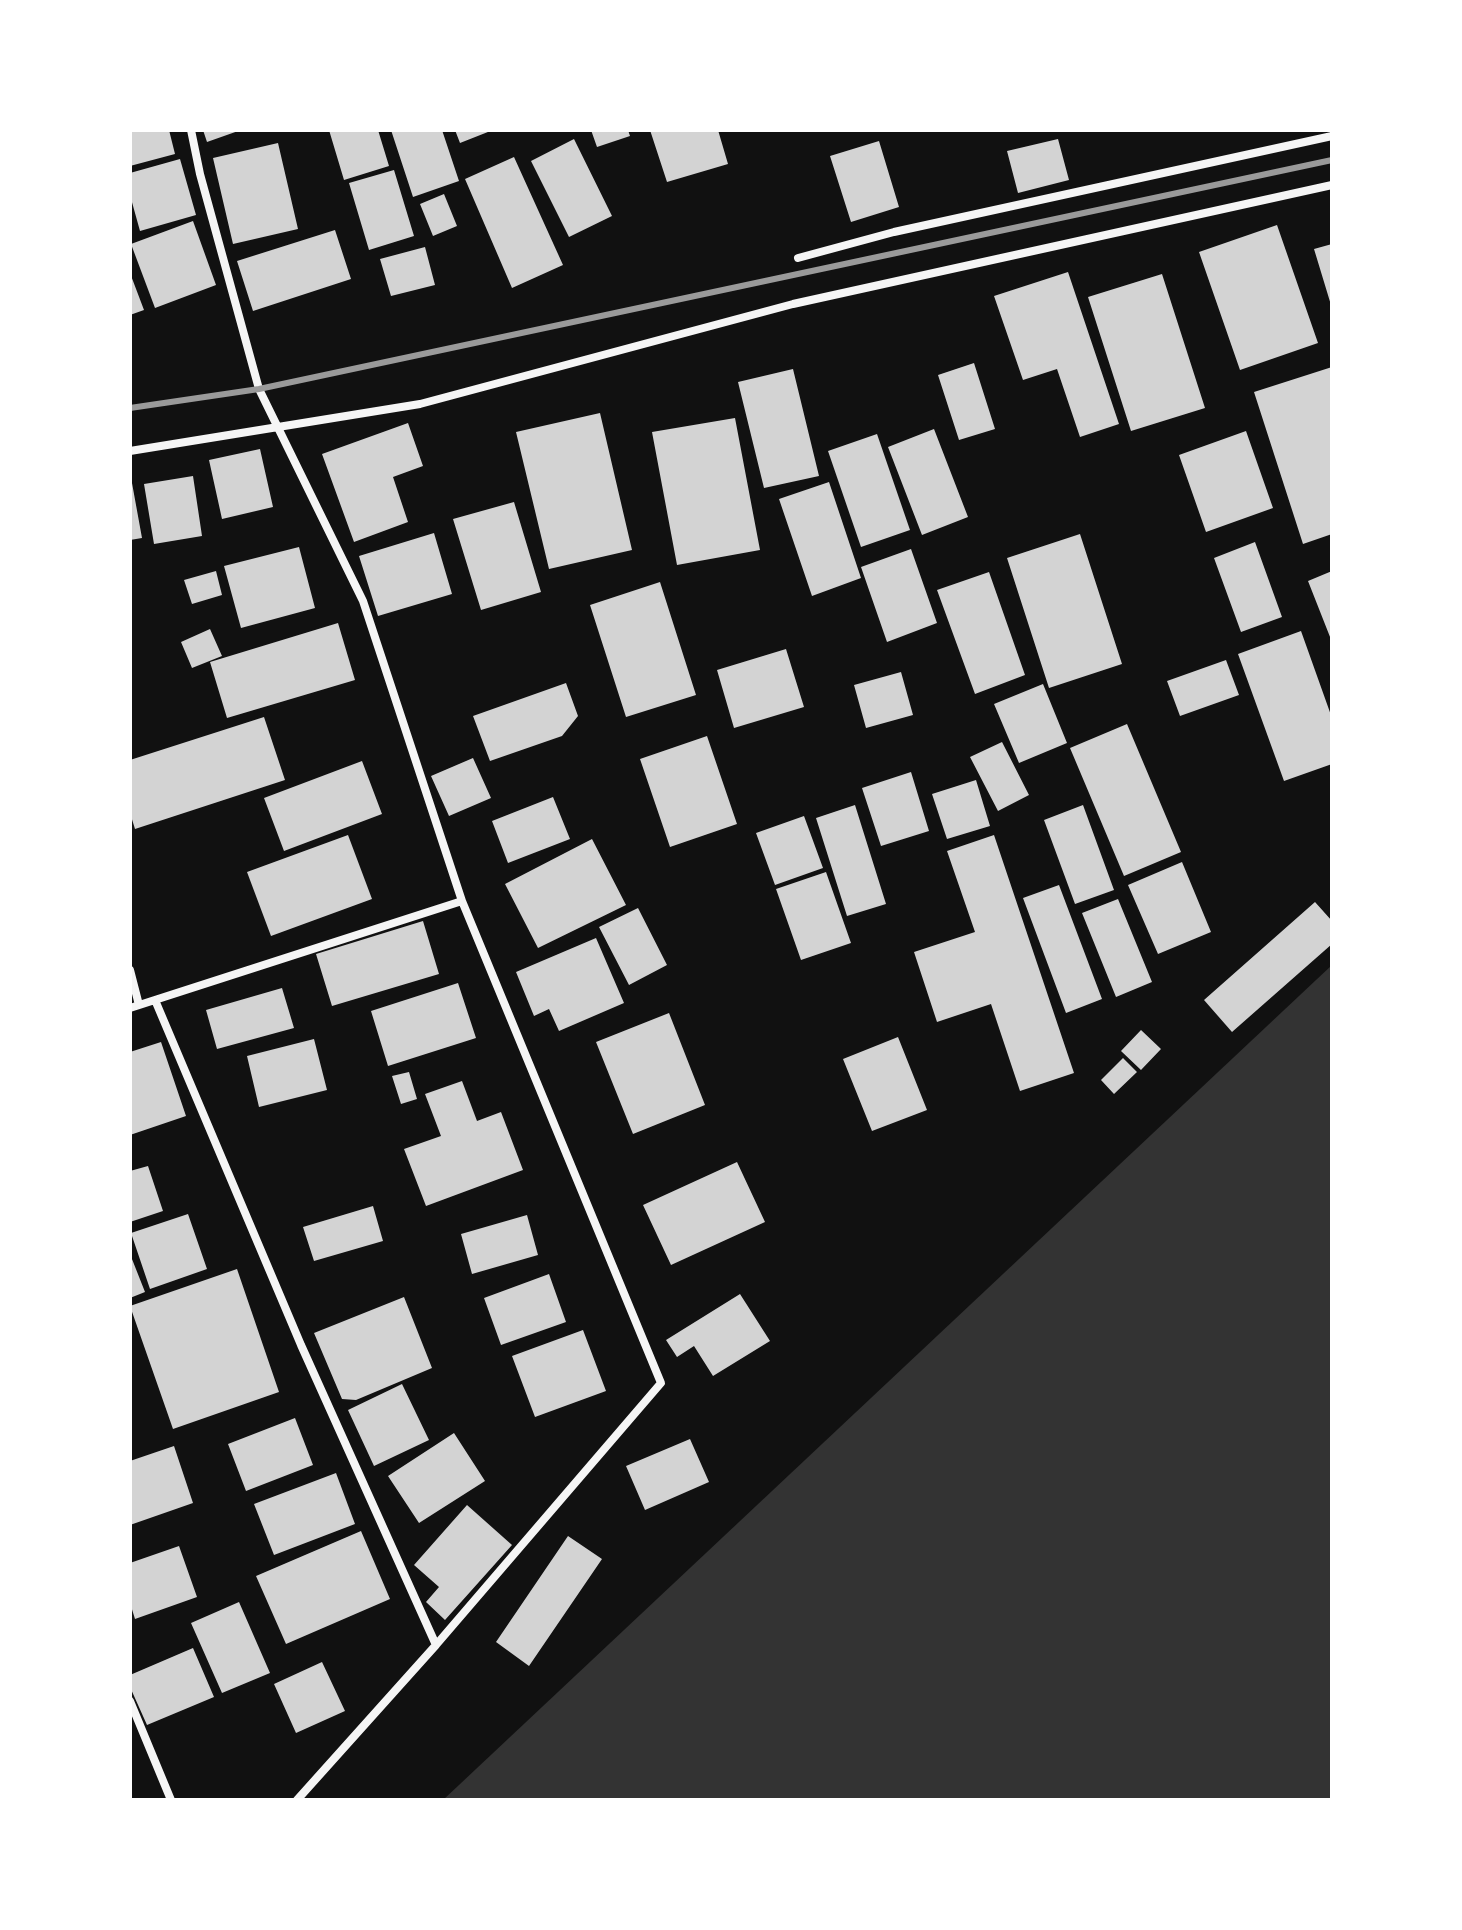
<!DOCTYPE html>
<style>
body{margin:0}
#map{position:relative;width:1462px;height:1930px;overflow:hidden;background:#111;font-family:Roboto,sans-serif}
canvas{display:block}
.frame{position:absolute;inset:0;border:132px solid #fff;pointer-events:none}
</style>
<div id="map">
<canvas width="1462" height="1930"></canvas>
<div class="frame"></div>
</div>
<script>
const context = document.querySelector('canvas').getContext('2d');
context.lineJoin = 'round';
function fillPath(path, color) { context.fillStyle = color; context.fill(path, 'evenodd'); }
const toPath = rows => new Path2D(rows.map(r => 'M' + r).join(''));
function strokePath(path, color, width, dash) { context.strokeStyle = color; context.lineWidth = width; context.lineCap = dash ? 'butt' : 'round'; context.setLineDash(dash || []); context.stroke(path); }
fillPath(toPath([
 [1332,965,1332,1800,443,1800]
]), '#333');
fillPath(toPath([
 [130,130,169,130,175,154,130,166],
 [203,130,241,130,207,142],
 [329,130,378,130,389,166,344,180],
 [391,130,442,130,459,181,413,197],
 [455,130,493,130,460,143],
 [591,130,628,130,630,136,597,147],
 [650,130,718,130,728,164,667,182],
 [574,139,612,216,569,237,531,161],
 [1058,139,1069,180,1018,193,1007,151],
 [879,141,899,207,851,222,830,156],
 [278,143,298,229,233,244,213,158],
 [514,157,563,265,512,288,465,179],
 [180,159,196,215,140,231,130,195,130,173],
 [394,170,414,236,369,250,349,183],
 [444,194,457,226,433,236,420,204],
 [193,221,216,285,155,308,131,244],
 [1277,225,1318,343,1240,370,1199,252],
 [335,230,351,279,253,311,237,261],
 [1332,244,1332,305,1331,305,1314,249],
 [425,247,435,285,391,296,380,259],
 [1068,272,1119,424,1080,437,1057,369,1023,380,994,296],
 [130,273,144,310,130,315],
 [1162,274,1205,408,1131,431,1088,297],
 [974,363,995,429,959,440,938,375],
 [1332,367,1332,534,1303,544,1254,392],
 [793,369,819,476,764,488,738,382],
 [600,413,632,550,549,569,516,432],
 [735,418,760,550,677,565,652,432],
 [408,423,423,466,393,477,408,522,354,542,322,454],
 [934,429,968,517,922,535,888,447],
 [1246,431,1273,508,1206,532,1179,455],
 [877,434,910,530,861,547,828,451],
 [260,449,273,507,222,519,209,460],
 [130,472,142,538,130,540],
 [193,476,202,536,154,544,144,484],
 [829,482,861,578,812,596,779,499],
 [514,502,541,592,481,610,453,519],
 [434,533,452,594,378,616,359,556],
 [1080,534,1122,664,1049,688,1007,558],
 [1255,542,1282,617,1241,632,1214,558],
 [299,547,315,608,241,628,224,566],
 [911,549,937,623,887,642,861,567],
 [216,571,222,595,192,604,184,580],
 [1332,571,1332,642,1308,581],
 [989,572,1025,675,975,694,937,590],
 [660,582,696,695,626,717,590,605],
 [338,623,355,680,227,718,210,662],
 [210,629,222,656,192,668,181,642],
 [1301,631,1332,718,1332,764,1284,781,1238,654],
 [786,649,804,707,734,728,717,670],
 [1226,660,1239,695,1180,716,1167,681],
 [901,672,913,715,866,728,854,685],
 [566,683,578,716,562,736,490,761,473,716],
 [1043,684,1067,743,1019,763,994,704],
 [264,717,285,780,135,829,130,813,130,760],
 [1127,724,1181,852,1124,876,1070,748],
 [707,736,737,824,670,847,640,759],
 [1002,742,1029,795,998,811,970,757],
 [473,758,491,798,449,816,431,776],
 [362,761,382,814,284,851,264,798],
 [911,772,929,831,881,846,862,788],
 [976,780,990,826,947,839,932,794],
 [553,797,570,839,508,863,492,821],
 [855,805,886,904,847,916,816,818],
 [1083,805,1114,890,1075,904,1044,820],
 [804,816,823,868,775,885,756,833],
 [348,835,372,899,271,936,247,872],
 [994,835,1074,1073,1020,1091,991,1004,937,1022,914,952,975,932,947,851],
 [592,839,626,905,538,948,505,884],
 [1182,862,1211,932,1158,954,1128,885],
 [826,872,851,943,801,960,776,889],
 [1059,885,1102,999,1066,1013,1023,898],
 [1118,899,1152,982,1116,997,1082,913],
 [1315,902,1332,921,1332,944,1232,1032,1204,1000],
 [638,908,667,965,629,985,599,927],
 [423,921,439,974,332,1006,316,954],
 [596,938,624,1003,559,1031,549,1009,534,1016,516,972],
 [458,983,476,1038,388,1066,371,1011],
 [282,988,294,1028,217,1049,206,1010],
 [669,1013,705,1105,633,1134,596,1042],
 [1141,1030,1161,1049,1141,1070,1121,1051],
 [898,1037,927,1110,872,1131,843,1059],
 [314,1039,327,1090,259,1107,247,1056],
 [161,1042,186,1116,130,1135,130,1052],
 [1123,1058,1137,1072,1114,1094,1101,1080],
 [409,1072,417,1099,401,1104,392,1076],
 [462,1081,477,1121,501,1112,523,1170,426,1206,404,1149,441,1136,425,1094],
 [737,1162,765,1222,671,1265,643,1205],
 [148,1166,163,1211,130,1222,130,1171],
 [373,1206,383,1241,314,1261,303,1227],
 [188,1214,207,1269,150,1289,131,1233],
 [527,1215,538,1255,472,1274,461,1234],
 [130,1254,145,1292,130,1298],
 [237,1269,279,1392,173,1429,130,1306],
 [549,1274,566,1322,501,1345,484,1298],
 [740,1294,770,1341,713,1376,694,1346,677,1357,666,1340],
 [404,1297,432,1368,356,1400,342,1399,314,1333],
 [583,1330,606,1391,535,1417,512,1356],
 [402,1384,429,1440,374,1466,348,1410],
 [295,1418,313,1465,246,1491,228,1444],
 [454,1433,485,1481,419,1523,388,1476],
 [690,1439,709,1482,645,1510,626,1466],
 [174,1446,193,1503,130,1525,130,1461],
 [336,1473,355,1524,274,1555,254,1504],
 [467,1505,512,1545,445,1620,426,1602,439,1587,414,1565],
 [361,1531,390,1599,286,1644,256,1576],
 [568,1536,602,1559,529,1666,496,1642],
 [179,1546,197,1597,135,1619,130,1603,130,1563],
 [239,1602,270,1673,222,1693,191,1623],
 [193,1648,214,1697,147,1725,130,1687,130,1675],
 [322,1662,345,1711,296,1733,274,1684]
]), '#d3d3d3');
strokePath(toPath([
 [191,130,200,174,259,389,363,601,462,901,661,1383,436,1645],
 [798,258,894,232,1332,136],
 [130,451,420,404,793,304,1332,185],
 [130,970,139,1005],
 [155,1000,301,1345,436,1645,297,1800],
 [130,1008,462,901],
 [130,1701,171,1800]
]), '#f5f5f5', 8);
strokePath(toPath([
 [130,408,259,389,1332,160]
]), '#9a9a9a', 6);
</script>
